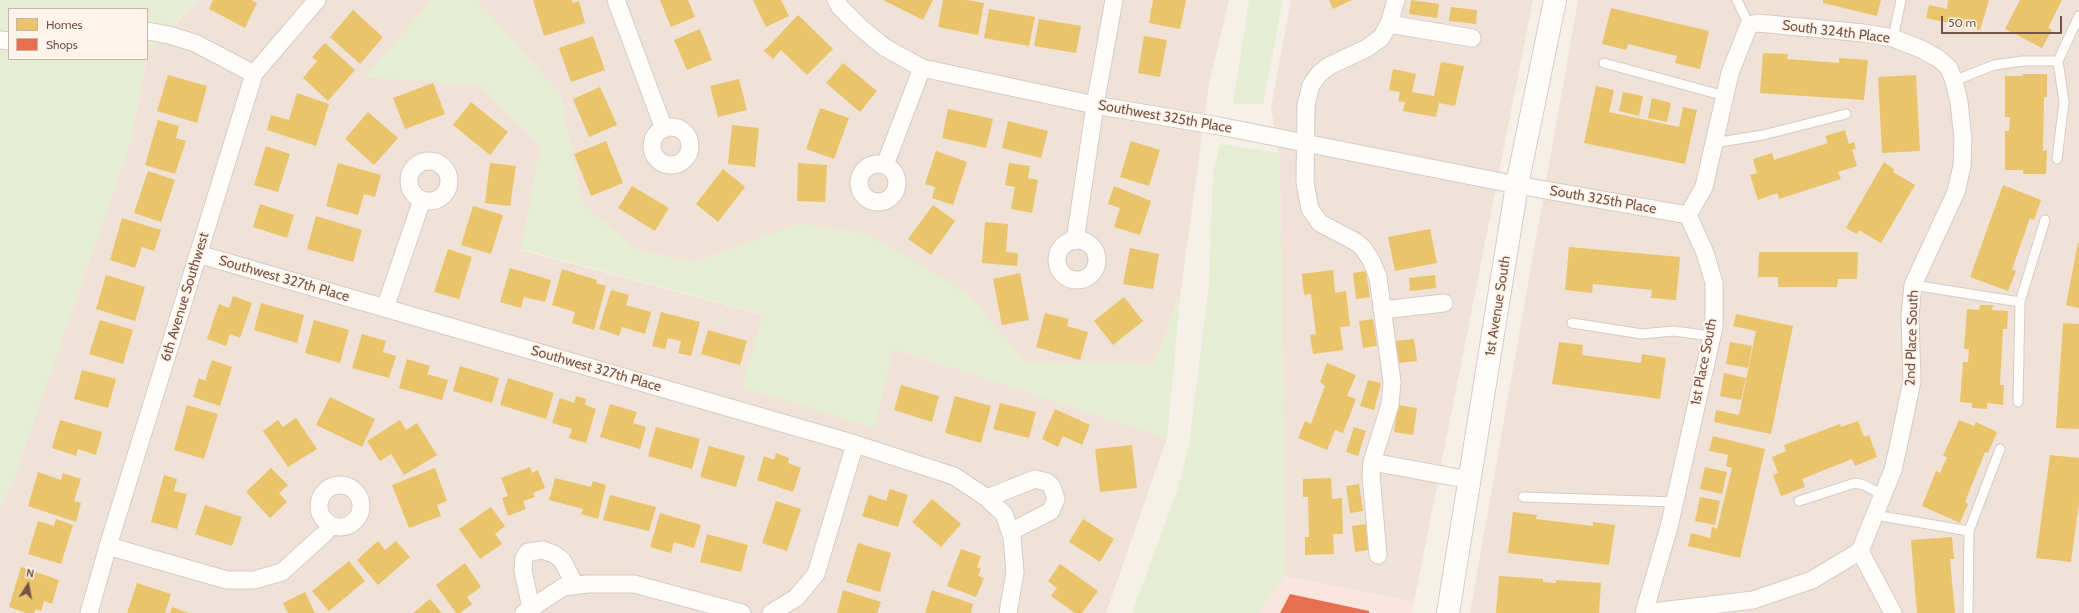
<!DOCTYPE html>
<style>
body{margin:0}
#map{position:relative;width:2079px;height:613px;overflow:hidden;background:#f7f0e9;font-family:Cabin,sans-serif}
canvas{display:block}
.legend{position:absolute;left:8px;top:8px;width:140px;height:52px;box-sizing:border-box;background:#fff4e9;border:1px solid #c8b4a9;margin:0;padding:5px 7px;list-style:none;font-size:12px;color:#755448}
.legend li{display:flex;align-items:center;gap:8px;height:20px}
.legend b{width:20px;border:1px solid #c8b4a9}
.north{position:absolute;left:8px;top:565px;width:40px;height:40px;-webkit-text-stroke:3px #fff4e9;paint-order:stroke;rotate:11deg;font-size:11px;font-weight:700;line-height:16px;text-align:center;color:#755448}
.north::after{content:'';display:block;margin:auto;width:14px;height:18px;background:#755448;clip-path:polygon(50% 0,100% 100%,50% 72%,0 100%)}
.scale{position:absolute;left:1941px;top:16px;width:121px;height:18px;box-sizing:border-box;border:2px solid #755448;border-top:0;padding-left:5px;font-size:12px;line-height:14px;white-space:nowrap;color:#755448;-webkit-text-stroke:3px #fff4e9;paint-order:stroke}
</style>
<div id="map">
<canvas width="2079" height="613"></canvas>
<ul class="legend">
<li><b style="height:11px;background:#e9c46a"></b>Homes</li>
<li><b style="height:11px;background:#e76f51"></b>Shops</li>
</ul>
<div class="north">N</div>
<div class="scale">50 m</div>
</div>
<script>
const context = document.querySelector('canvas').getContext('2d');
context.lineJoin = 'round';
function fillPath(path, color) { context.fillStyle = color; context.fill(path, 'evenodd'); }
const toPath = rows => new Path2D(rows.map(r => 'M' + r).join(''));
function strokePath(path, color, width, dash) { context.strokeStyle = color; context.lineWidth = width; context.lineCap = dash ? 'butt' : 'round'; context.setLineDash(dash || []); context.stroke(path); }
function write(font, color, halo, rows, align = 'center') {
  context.font = font + ' Cabin,sans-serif'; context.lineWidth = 4; context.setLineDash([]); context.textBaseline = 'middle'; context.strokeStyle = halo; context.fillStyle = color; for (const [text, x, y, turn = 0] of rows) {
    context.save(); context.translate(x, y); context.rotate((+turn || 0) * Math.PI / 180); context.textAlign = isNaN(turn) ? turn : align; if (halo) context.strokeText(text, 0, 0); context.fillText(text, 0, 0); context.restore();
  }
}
fillPath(toPath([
 [197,0,432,0,366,77,479,85,541,146,521,250,764,315,742,387,893,348,1167,438,1106,613,0,613,0,509,12,483,130,144,147,56],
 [476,0,1229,0,1209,84,1181,290,1154,364,1026,363,966,293,800,224,694,263,637,250,582,205,560,94],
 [1291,0,1533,0,1414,602,1285,576,1280,163,1271,107],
 [1578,0,2079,0,2079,613,1470,613]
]), '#f0e2d6');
fillPath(toPath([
 [1285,576,1414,602,1412,613,1259,613]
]), '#fae6df');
fillPath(toPath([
 [0,0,196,0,147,56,147,9,9,9,9,59,146,59,130,144,12,483,0,509],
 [432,0,476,0,560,94,582,205,637,250,694,263,800,224,868,234,966,293,1026,363,1154,364,1181,290,1167,438,893,348,875,428,742,387,763,314,521,249,541,145,479,85,365,77],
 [1249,0,1283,0,1263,104,1233,104],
 [1220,144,1279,153,1280,163,1285,576,1259,613,1132,613,1178,488,1189,445,1209,284,1213,175]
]), '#e5edd3');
fillPath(toPath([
 [213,0,251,0,257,3,245,28,209,9],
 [533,0,572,0,573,3,579,1,585,23,544,36],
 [660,0,688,0,695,17,671,27],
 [753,0,781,0,789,16,766,27],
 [883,0,933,0,923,20],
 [943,0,967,0,984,3,978,35,938,27],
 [1153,0,1186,0,1180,29,1149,23],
 [1329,0,1352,0,1333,9],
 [1411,0,1439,4,1437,18,1409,14],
 [1823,0,1881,0,1877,16,1823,3],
 [1948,0,1989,0,1980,30,1926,18,1929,5,1947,9],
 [2020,0,2062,0,2048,28,2052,30,2042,48,2005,29],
 [1451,7,1477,10,1476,24,1449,21],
 [1611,8,1709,31,1700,69,1675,63,1677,56,1628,44,1626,50,1602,44],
 [989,9,1035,17,1029,46,984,38],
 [353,10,383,37,360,64,330,37],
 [798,15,833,49,807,75,781,50,773,59,764,51],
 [1039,19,1081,26,1076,53,1034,46],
 [700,29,712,60,687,70,674,40],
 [593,36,605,70,571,82,559,48],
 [1144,36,1167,40,1160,77,1138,73],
 [325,43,355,70,328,101,303,78,317,61,312,57],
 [1763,53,1788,54,1787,59,1839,63,1839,58,1868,60,1864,100,1760,93],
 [1441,62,1464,66,1455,106,1439,103,1436,117,1403,111,1405,102,1398,101,1400,92,1389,90,1393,69,1416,74,1412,92,1434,96],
 [843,63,877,91,860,112,826,83],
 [2023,74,2047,74,2047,97,2044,97,2043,151,2047,150,2046,174,2023,174,2023,170,2005,170,2005,131,2009,131,2010,117,2005,117,2005,76,2023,76],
 [168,75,207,86,197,123,157,111],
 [1916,75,1920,151,1882,153,1878,77],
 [739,79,747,110,718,117,710,86],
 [433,83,445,114,405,129,393,98],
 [1596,86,1614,90,1609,112,1679,127,1683,107,1697,110,1685,164,1584,143],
 [600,87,617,125,589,137,573,99],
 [1623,92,1643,96,1639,116,1619,111],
 [297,93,329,104,316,146,267,130,271,115,289,120],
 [1652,98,1671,103,1667,122,1648,118],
 [471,102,508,132,490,155,453,125],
 [820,108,849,118,834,159,806,149],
 [948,109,993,119,986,148,942,138],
 [368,112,398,138,374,165,345,139],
 [158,120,179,126,176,138,186,141,175,174,145,165],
 [1008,121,1048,131,1041,158,1002,148],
 [732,125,759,128,755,167,728,164],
 [1845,130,1849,144,1854,142,1856,149,1852,150,1857,166,1838,172,1841,179,1779,199,1777,193,1758,200,1750,175,1757,173,1753,159,1772,153,1774,160,1828,143,1825,136],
 [606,141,623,183,591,196,574,154],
 [1131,141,1160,150,1149,186,1120,177],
 [266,146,290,154,278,192,254,185],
 [936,151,967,162,953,205,932,198,935,187,925,184],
 [1884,162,1894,169,1893,172,1915,185,1881,243,1859,230,1857,234,1846,228],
 [338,163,381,175,375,197,364,194,358,215,326,206],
 [490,163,516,166,510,206,485,203],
 [798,163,827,165,825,202,797,201],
 [1009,163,1030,166,1028,178,1038,180,1032,213,1011,209,1015,187,1005,185],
 [723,169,745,187,718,222,696,204],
 [148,171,175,180,161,222,134,213],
 [2003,185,2041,200,2034,220,2030,218,2012,269,2016,271,2008,291,1970,277],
 [632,186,669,208,655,231,618,208],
 [1114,186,1151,201,1140,235,1114,227,1120,208,1108,204],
 [260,204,294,215,287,238,253,227],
 [933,205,955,221,931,255,908,239],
 [473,206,503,215,491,254,461,245],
 [316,216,362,230,353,262,307,249],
 [122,218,161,230,154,251,142,247,135,268,110,260],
 [985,222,1008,224,1006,252,1018,253,1017,266,982,263],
 [1430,229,1437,263,1395,271,1388,237],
 [2078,243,2079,243,2079,308,2066,305],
 [1569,247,1680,257,1676,300,1651,298,1652,290,1593,284,1592,293,1565,290],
 [1130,248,1159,254,1153,289,1123,284],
 [448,249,472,257,459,299,434,292],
 [1759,252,1858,252,1857,279,1838,279,1837,287,1778,287,1778,277,1758,277],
 [510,268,551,280,545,302,524,297,521,308,500,302],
 [562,269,597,280,596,283,606,286,594,330,572,323,575,312,552,305],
 [1333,270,1335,293,1346,291,1350,326,1340,327,1343,350,1313,354,1310,335,1316,334,1311,294,1304,295,1302,274],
 [1366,271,1370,297,1356,299,1353,273],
 [1020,273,1029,320,1002,325,993,279],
 [106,275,145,287,135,321,96,309],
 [1435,275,1436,288,1410,291,1409,278],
 [611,290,629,295,626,305,651,312,645,334,622,327,619,336,599,329],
 [233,296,252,303,240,338,230,334,226,346,207,339,219,304,229,308],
 [1124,297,1143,321,1113,345,1094,321],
 [261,303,304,315,297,343,254,330],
 [1980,305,1993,305,1992,310,2008,311,2007,329,2003,329,2000,385,2004,385,2003,405,1987,403,1987,409,1972,408,1972,403,1960,402,1963,362,1968,362,1969,349,1964,349,1967,309,1979,310],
 [661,312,700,322,691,356,678,353,681,341,668,338,665,349,652,346],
 [1045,313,1069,319,1067,326,1088,332,1080,360,1036,347],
 [1736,314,1793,326,1771,434,1714,422,1716,410,1739,415,1756,331,1733,326],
 [1373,319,1377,346,1363,348,1359,321],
 [100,320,133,330,123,364,89,354],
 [314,320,349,330,340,363,305,353],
 [2063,323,2079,324,2079,429,2056,428],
 [708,330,747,341,740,365,701,354],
 [362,334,386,341,383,352,396,356,389,378,352,368],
 [1414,339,1417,361,1399,363,1395,341],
 [1559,342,1583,345,1582,355,1641,363,1642,354,1666,358,1660,399,1552,384],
 [1730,342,1752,346,1748,368,1726,364],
 [407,359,430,366,427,374,448,380,442,400,399,388],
 [212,360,232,367,220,406,193,397,199,378,205,381],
 [1327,363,1356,375,1347,396,1356,399,1343,433,1335,430,1327,450,1298,438,1305,421,1311,424,1325,386,1320,382],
 [460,366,499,378,492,403,453,391],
 [82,370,116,379,108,408,74,399],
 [1724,373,1746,378,1741,400,1720,396],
 [508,378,554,393,546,419,500,405],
 [1368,380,1381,383,1374,410,1360,406],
 [901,385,939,396,932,422,894,410],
 [576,396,586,399,585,405,596,409,586,443,569,438,572,429,552,423,560,398,574,403],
 [955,396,991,406,981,443,945,433],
 [330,397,375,419,362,447,316,425],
 [1000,403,1036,412,1029,438,993,429],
 [610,404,637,412,633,423,646,427,640,449,600,437],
 [187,405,218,414,204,459,174,450],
 [1398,405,1417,408,1413,435,1394,432],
 [1055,409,1090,425,1082,445,1063,436,1058,447,1042,439],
 [296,418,317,449,288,467,263,431,278,420,283,427],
 [60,420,102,432,96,455,78,449,76,456,52,448],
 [400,420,406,430,417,423,437,455,404,475,391,454,380,461,367,441],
 [1959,420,1974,426,1976,422,1997,432,1988,453,1985,452,1965,502,1968,504,1960,523,1922,506,1936,471,1940,473,1947,457,1943,456],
 [1858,421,1864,437,1869,435,1877,457,1855,466,1852,459,1802,479,1805,487,1781,496,1773,475,1778,473,1772,457,1786,451,1784,445,1840,424,1841,427],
 [656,427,700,439,692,469,648,456],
 [1354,427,1366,431,1358,456,1346,452],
 [1713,436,1765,449,1740,558,1688,546,1691,533,1710,538,1712,527,1717,529,1732,468,1726,466,1728,455,1709,451],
 [1132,445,1137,488,1100,492,1095,449],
 [709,446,745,456,736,487,700,477],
 [776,453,789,458,788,463,801,468,793,492,757,480,764,456,774,460],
 [2050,455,2079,458,2079,503,2071,562,2036,558],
 [530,467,532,473,538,470,545,488,533,493,535,497,523,501,526,509,508,516,502,498,508,496,501,478],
 [1705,467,1727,472,1722,494,1700,489],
 [271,468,288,485,279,493,287,502,270,518,246,492],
 [435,468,447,501,437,505,441,516,409,528,392,485],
 [38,472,61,480,63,473,81,479,74,501,81,503,76,522,28,506],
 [164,475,177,479,174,491,187,494,177,529,151,522],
 [555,478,591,487,593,481,606,485,598,519,581,514,583,509,549,500],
 [1331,478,1332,499,1342,498,1343,534,1333,534,1334,554,1305,555,1305,537,1309,537,1308,497,1303,497,1303,479],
 [1359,484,1363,511,1350,513,1346,486],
 [890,489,908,495,898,527,862,516,869,495,886,501],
 [610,495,656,507,649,531,603,520],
 [1700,497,1720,501,1715,525,1695,521],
 [932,499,961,524,941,547,912,522],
 [776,501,801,509,787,551,762,543],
 [205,505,242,517,232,546,195,534],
 [491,507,505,526,495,534,502,544,480,559,459,529],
 [1513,512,1537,515,1536,519,1593,526,1593,522,1615,525,1609,565,1508,553],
 [660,513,701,525,694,548,674,542,671,553,650,547],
 [56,519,73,525,61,564,28,554,38,521,54,526],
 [1083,519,1114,539,1100,562,1069,542],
 [1366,524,1368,550,1355,552,1352,526],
 [707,534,748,545,741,572,700,562],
 [1952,537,1954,559,1950,559,1955,613,1917,613,1911,540],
 [378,541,385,550,396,541,410,557,378,585,357,560],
 [858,543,891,553,880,592,846,582],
 [961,549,981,556,977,567,981,569,978,576,984,578,976,597,947,586],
 [349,561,365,581,329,611,312,591],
 [465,563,481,587,467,597,472,604,460,613,456,613,436,585],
 [1060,564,1098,591,1082,613,1075,613,1051,596,1057,588,1048,581],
 [21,567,59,580,52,604,44,601,41,611,36,609,34,613,26,613,9,607],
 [1499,576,1543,579,1543,582,1556,583,1556,580,1601,583,1599,613,1496,613],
 [137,583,171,594,165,613,127,613],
 [843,590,881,602,877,613,837,613],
 [932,590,973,604,971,613,925,613],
 [305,592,315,613,288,613,283,603],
 [430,599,442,613,413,613],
 [172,607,189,613,170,613]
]), '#e9c46a');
fillPath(toPath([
 [1290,594,1369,611,1369,613,1280,613]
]), '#e76f51');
const service = toPath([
 [1737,0,1749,25],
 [1893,38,1901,0],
 [1604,63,1725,96],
 [1954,81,1994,65,2023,61,2058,61,2079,16],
 [1714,143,1763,135,1846,114],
 [2057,159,2064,102,2058,61],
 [1913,285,2020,302,2045,220],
 [1572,323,1642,334,1673,331,1712,336],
 [2018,402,2020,302],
 [1523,497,1675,502],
 [1799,501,1855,483,1864,485,1883,495],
 [1875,515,1969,531],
 [1968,612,1969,531,2000,449]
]);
const minor = toPath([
 [616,0,664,129],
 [836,0,840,7,860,27,884,47,922,68,1095,105,1219,126,1517,185,1688,215],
 [1389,24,1472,38],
 [147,31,169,35,195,43,254,74],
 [0,40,9,41],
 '652 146a19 19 0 1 1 38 0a19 19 0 1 1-38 0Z',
 '409 181a20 20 0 1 1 40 0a20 20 0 1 1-40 0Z',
 '859 183a19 19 0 1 1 38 0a19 19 0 1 1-38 0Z',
 [885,165,922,68],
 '1057 260a20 20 0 1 1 40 0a20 20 0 1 1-40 0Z',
 [1075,241,1095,105,1114,0],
 [198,254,855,444,954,476,987,498,1004,514,1012,537,1015,572,1008,613],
 [385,308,422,200],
 [1382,310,1444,303],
 [1372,462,1470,480],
 '319 506a21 21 0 1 1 42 0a21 21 0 1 1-42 0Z',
 [987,498,1035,479,1047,482,1052,487,1056,499,1051,511,1010,532],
 [108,546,227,580,254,580,282,572,325,533,331,525],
 [1860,551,1812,580,1753,600,1644,613,1669,527,1714,327,1714,283,1705,253,1688,215,1704,187,1730,73,1749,25,1758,23,1863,33,1893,38,1921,49,1939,59,1949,68,1954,81,1959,102,1963,139,1962,166,1956,192,1913,285,1910,316,1912,381,1901,434,1893,470,1860,551,1893,613],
 [1378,555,1371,475,1372,462,1390,405,1392,382,1378,277,1371,260,1363,248,1356,242,1320,223,1310,209,1305,183,1306,105,1311,85,1319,74,1329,66,1367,48,1381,38,1389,24,1396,0],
 [531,608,523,571,524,558,528,552,543,550,554,554,562,560,575,585],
 [89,613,108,546,254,74,317,0],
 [524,613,563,587,587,584,634,584,742,613],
 [771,613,796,598,816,574,855,444]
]);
const secondary = toPath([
 [1448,613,1517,185,1555,0]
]);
strokePath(service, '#d5cbc6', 11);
strokePath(minor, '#d5cbc6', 19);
strokePath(secondary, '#d6cbc6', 24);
strokePath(service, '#fefdfc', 9);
strokePath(minor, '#fefdfc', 17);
strokePath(secondary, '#fefdfc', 22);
write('14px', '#755448', '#fff4e9', [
 ["South 324th Place",1836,32,7],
 ["Southwest 325th Place",1165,117,10],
 ["South 325th Place",1603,200,10],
 ["Southwest 327th Place",284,279,16],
 ["6th Avenue Southwest",185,297,-73],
 ["1st Avenue South",1498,306,-81],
 ["2nd Place South",1912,338,-88],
 ["1st Place South",1704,362,-79],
 ["Southwest 327th Place",596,369,16]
]);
</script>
